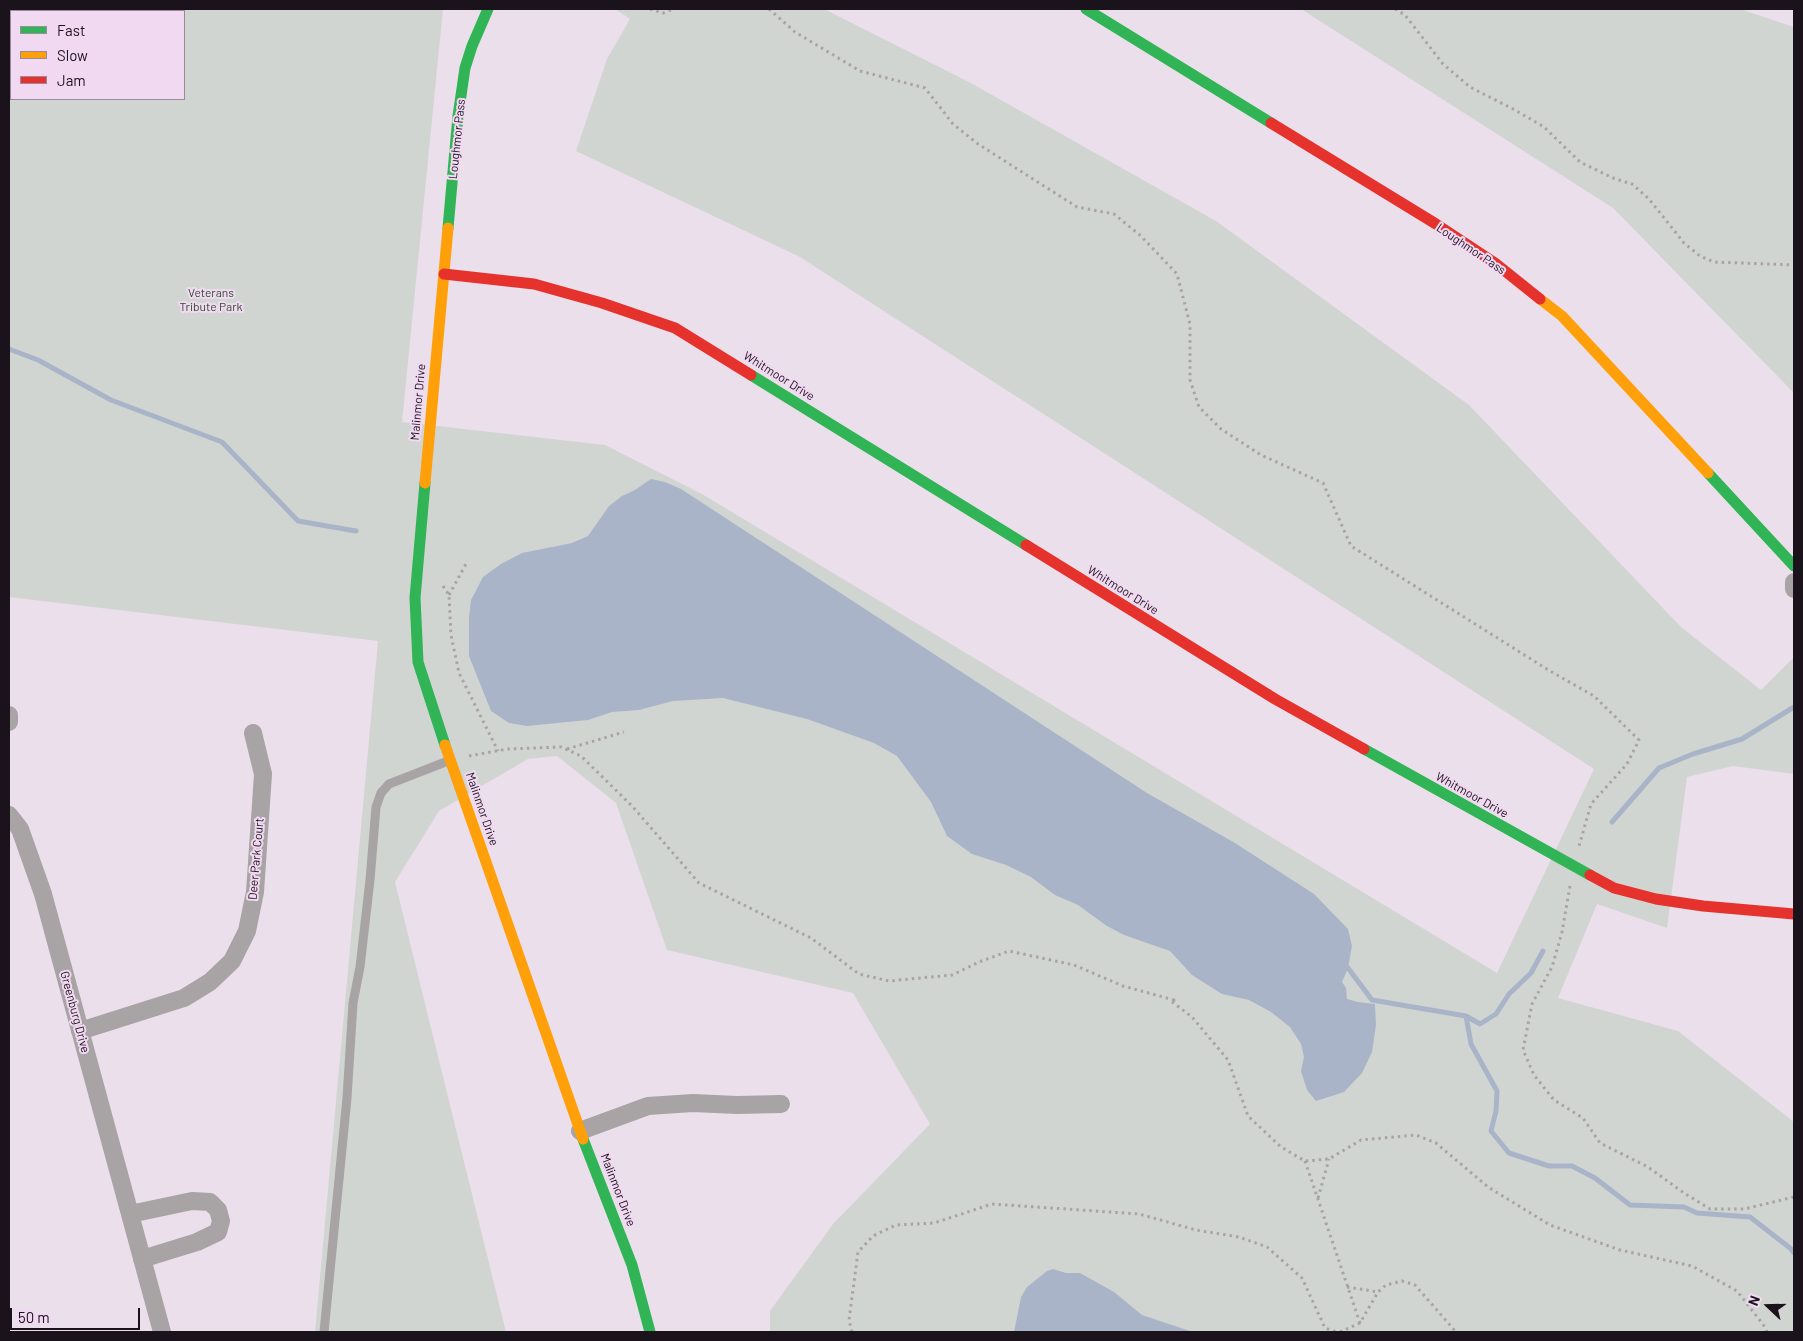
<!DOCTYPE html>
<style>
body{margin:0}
#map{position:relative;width:1803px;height:1341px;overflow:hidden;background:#ebdfeb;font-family:Barlow,sans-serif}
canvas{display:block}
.frame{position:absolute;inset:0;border:10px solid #1b131b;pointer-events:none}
.legend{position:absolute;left:10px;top:10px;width:175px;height:90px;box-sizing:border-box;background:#f1d9f1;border:1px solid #9b8a9b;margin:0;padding:6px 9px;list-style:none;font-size:15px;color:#1b131b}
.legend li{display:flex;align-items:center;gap:10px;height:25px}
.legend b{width:25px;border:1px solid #9b8a9b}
.north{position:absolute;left:1743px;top:1281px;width:50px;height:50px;-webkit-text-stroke:4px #f1d9f1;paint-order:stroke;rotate:291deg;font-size:14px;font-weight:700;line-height:20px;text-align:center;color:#1b131b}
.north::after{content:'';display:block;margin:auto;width:18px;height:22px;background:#1b131b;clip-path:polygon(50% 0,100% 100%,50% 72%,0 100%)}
.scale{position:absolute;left:10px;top:1308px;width:130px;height:22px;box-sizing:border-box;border:2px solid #1b131b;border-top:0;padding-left:6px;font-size:15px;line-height:18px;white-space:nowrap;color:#1b131b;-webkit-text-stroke:4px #f1d9f1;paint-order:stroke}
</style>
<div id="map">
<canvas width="1803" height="1341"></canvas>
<div class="frame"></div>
<ul class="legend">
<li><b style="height:6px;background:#30b455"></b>Fast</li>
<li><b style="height:6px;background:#ff9f0a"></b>Slow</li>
<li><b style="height:6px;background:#e5322d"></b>Jam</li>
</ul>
<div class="north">N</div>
<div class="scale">50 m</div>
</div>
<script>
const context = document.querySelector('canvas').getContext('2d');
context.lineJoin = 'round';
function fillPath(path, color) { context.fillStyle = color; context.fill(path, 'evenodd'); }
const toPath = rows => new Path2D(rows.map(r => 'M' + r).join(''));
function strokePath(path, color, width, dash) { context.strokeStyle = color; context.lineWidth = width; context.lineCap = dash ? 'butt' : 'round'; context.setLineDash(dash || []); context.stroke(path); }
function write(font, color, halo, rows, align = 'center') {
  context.font = font + ' Barlow,sans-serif'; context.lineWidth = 4; context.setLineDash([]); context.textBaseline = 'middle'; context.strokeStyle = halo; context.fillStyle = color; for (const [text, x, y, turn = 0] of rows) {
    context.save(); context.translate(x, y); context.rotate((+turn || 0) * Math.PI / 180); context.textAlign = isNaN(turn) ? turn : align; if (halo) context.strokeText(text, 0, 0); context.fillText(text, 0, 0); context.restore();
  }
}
fillPath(toPath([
 [9,9,443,9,402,422,605,445,702,494,1497,973,1594,769,800,257,576,151,607,59,630,19,615,9,824,9,969,82,1216,221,1469,405,1681,627,1761,690,1794,657,1794,774,1733,766,1687,777,1667,928,1597,904,1558,998,1678,1031,1794,1122,1794,1332,770,1332,770,1311,833,1224,930,1124,853,993,667,950,616,803,557,756,528,759,439,811,395,882,506,1332,315,1332,378,641,9,597],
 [11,11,184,11,184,99,11,99],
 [1301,9,1740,9,1794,27,1794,393,1613,208]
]), '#d1d5d1');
fillPath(toPath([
 [651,479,665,482,681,489,1147,793,1235,843,1314,894,1348,929,1352,946,1348,968,1342,982,1346,988,1347,999,1358,1002,1375,1004,1376,1025,1372,1052,1362,1073,1344,1092,1316,1101,1307,1090,1301,1071,1304,1057,1301,1044,1290,1027,1271,1012,1249,1000,1222,994,1192,975,1170,951,1124,935,1107,926,1078,905,1055,895,1031,877,1006,865,972,854,947,836,931,802,897,756,874,743,807,719,723,698,673,701,639,710,612,712,588,720,527,726,509,723,491,711,469,656,469,617,471,600,483,577,501,564,522,553,572,543,588,536,609,506,622,496,635,490],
 [1053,1269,1066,1273,1080,1273,1114,1292,1142,1315,1190,1331,1207,1332,1014,1332,1021,1297,1027,1287,1047,1271]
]), '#aab4c8');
strokePath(toPath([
 [9,349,38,360,111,400,222,442,298,521,356,531],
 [1612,822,1659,768,1693,754,1742,739,1794,707],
 [1348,968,1372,1000,1466,1016,1480,1024,1496,1014,1509,994,1531,973,1543,951],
 [1466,1016,1471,1044,1497,1091,1496,1111,1491,1131,1509,1153,1549,1166,1572,1166,1595,1178,1630,1205,1684,1207,1697,1213,1750,1217,1790,1248,1794,1253]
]), '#aab4c8', 5);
strokePath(toPath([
 [650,9,663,13,673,9],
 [769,9,795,32,860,71,925,88,953,124,978,144,1077,207,1114,214,1141,236,1177,274,1190,324,1190,380,1199,407,1221,429,1261,455,1323,483,1351,546,1550,671,1594,696,1639,740,1627,764,1591,804,1579,846],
 [1395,9,1405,15,1443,64,1470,87,1515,110,1544,127,1580,162,1613,178,1632,184,1649,199,1684,243,1700,256,1714,262,1794,265],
 [443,586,449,595,451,635,459,673,498,751],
 [449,595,467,562],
 [567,749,624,732],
 [469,756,507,749,561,747,581,756,632,806,699,883,811,938,859,974,889,981,952,975,979,962,1009,951,1074,965,1123,986,1174,1000,1171,1001,1192,1017,1228,1060,1248,1116,1281,1147,1305,1161,1329,1159,1361,1140,1416,1135,1436,1143,1488,1187,1550,1225,1620,1250,1692,1266,1737,1291,1765,1327,1767,1332],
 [1570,886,1562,932,1552,967,1532,1004,1523,1050,1534,1075,1554,1100,1583,1118,1600,1143,1648,1167,1684,1193,1710,1209,1744,1209,1794,1197],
 [1305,1161,1360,1323],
 [1318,1198,1329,1159],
 [1347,1287,1378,1292],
 [852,1332,849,1320,858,1252,873,1236,896,1225,934,1223,992,1204,1139,1214,1196,1230,1239,1237,1267,1247,1302,1278,1325,1328,1337,1332],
 [1340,1332,1360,1323,1378,1292,1386,1285,1402,1281,1415,1285,1456,1332]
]), '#aaa3a6', 3, [2.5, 4]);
strokePath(toPath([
 [324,1332,347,1098,353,1003,360,967,370,880,376,807,381,793,389,784,448,761]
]), '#a8a3a4', 9);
strokePath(toPath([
 [1794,582,1794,589],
 [9,715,9,722],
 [9,815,20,829,43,894,162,1332],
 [80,1031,184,998,210,982,232,961,247,931,255,892,263,774,253,733],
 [580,1131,648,1106,693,1103,737,1105,781,1104],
 [130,1214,192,1201,210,1202,218,1210,221,1221,218,1232,197,1242,142,1259]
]), '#a8a3a4', 18);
strokePath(toPath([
 [1086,9,1271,123],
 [448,228,458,116,465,68,472,46,488,9],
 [751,375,1026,545],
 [1708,473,1794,566],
 [425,483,415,598,418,662,445,745],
 [1364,749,1590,875],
 [583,1139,632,1265,650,1332]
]), '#30b455', 11);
strokePath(toPath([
 [1540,299,1562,316,1708,473],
 [425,483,448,228],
 [445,745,583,1139]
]), '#ff9f0a', 11);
strokePath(toPath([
 [1271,123,1436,224,1495,263,1540,299],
 [444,274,534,284,602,303,675,328,751,375],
 [1026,545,1275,699,1364,749],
 [1590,875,1614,888,1656,899,1703,906,1794,914]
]), '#e5322d', 11);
write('12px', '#1b131b', '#f1d9f1', [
 ["Loughmor Pass",457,139,-84],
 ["Loughmor Pass",1471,249,34],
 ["Whitmoor Drive",779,376,32],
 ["Malinmor Drive",418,402,-85],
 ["Whitmoor Drive",1123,590,32],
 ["Whitmoor Drive",1472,795,29],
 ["Malinmor Drive",482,809,71],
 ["Deer Park Court",256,859,-85],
 ["Greenburg Drive",75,1012,75],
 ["Malinmor Drive",618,1190,69]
]);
write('12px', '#2b4e2b', '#f1d9f1', [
 ["Veterans",211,293],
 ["Tribute Park",211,307]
]);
</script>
